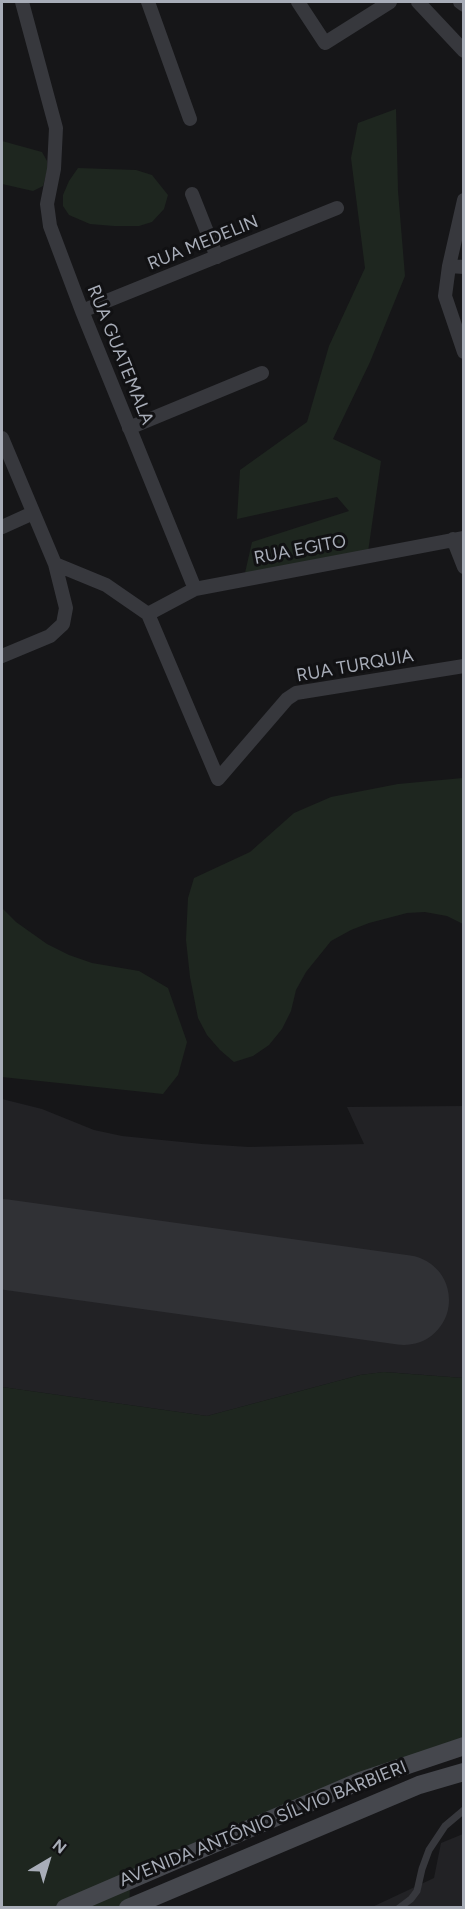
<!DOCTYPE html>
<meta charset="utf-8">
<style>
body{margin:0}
#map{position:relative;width:465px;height:1909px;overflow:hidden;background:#161618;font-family:Figtree,sans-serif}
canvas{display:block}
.frame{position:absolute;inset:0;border:3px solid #a8adb8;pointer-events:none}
.north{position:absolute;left:18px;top:1831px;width:60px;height:60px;-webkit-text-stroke:4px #111113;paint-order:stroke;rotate:38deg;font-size:16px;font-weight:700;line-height:24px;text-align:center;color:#a8adb8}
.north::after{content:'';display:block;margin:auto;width:21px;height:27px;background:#a8adb8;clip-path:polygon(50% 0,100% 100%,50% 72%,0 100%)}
</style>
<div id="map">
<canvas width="465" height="1909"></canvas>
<div class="frame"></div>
<div class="north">N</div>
</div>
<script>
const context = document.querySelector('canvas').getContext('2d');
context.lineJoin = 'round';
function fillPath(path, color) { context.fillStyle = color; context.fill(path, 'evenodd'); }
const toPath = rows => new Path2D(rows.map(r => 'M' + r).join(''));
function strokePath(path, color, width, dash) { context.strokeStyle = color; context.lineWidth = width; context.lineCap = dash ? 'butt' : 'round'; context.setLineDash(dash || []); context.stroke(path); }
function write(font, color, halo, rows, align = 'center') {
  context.font = font + ' Figtree,sans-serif'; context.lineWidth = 6; context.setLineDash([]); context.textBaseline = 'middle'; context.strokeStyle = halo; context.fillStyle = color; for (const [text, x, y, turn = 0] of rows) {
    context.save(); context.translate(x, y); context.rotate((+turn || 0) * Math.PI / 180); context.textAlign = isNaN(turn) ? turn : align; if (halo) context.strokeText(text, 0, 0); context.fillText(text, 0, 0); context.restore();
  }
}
fillPath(toPath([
 [2,1099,42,1109,94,1130,122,1136,202,1144,249,1147,364,1144,347,1107,463,1106,463,1378,385,1372,360,1375,207,1416,2,1387],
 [463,1834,463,1907,370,1908,434,1878,441,1843]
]), '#222225');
fillPath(toPath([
 [396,109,398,191,405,276,370,362,333,439,381,461,368,552,245,573,252,542,349,511,337,497,237,519,240,470,307,422,329,346,365,268,351,158,358,123],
 [2,141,42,152,47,161,47,172,43,186,33,191,2,184],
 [78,168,136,170,152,175,168,195,164,209,152,222,139,226,114,226,90,224,69,215,63,206,63,195,69,181],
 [463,778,463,924,447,916,425,912,407,913,369,923,351,930,331,941,306,972,296,990,291,1011,282,1029,269,1045,253,1056,234,1062,220,1050,207,1035,198,1018,190,977,186,940,187,918,188,898,194,878,250,852,294,813,331,797,398,784],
 [2,908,16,922,47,944,69,955,92,963,139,971,168,988,187,1042,178,1075,163,1094,2,1077],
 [384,1372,463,1378,463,1740,358,1777,131,1870,129,1907,2,1908,2,1387,207,1416,360,1375]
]), '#1e261f');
strokePath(toPath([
 [2,1244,404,1300]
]), '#303135', 90);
strokePath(toPath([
 [399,1908,411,1899,417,1891,422,1869,429,1850,445,1826,464,1810]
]), '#37383d', 7);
strokePath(toPath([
 [22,2,56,128,54,169,47,204,50,226,82,311,195,589],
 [148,2,190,119],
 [298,2,325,43,390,2],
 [418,2,464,51],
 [460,2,464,5],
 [192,194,217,257],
 [464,200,449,266,445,296,464,352],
 [449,266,464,267],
 [82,311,337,208],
 [129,428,262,373],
 [2,438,55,564,66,608,63,624,50,636,2,656],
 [2,527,33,513],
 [453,539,464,567],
 [55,564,106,585,148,614,218,779,287,699,296,693,464,666],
 [148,614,195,589,464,538]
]), '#37383d', 14);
strokePath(toPath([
 [65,1908,360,1781,464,1746],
 [128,1908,419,1785,464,1772]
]), '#45474d', 18);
write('18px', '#a8adb8', '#111113', [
 ["RUA MEDELIN",203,243,-22],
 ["RUA GUATEMALA",120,355,68],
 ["RUA EGITO",300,550,-11],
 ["RUA TURQUIA",355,666,-10],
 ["AVENIDA ANTÔNIO SÍLVIO BARBIERI",263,1824,-22]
]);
</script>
